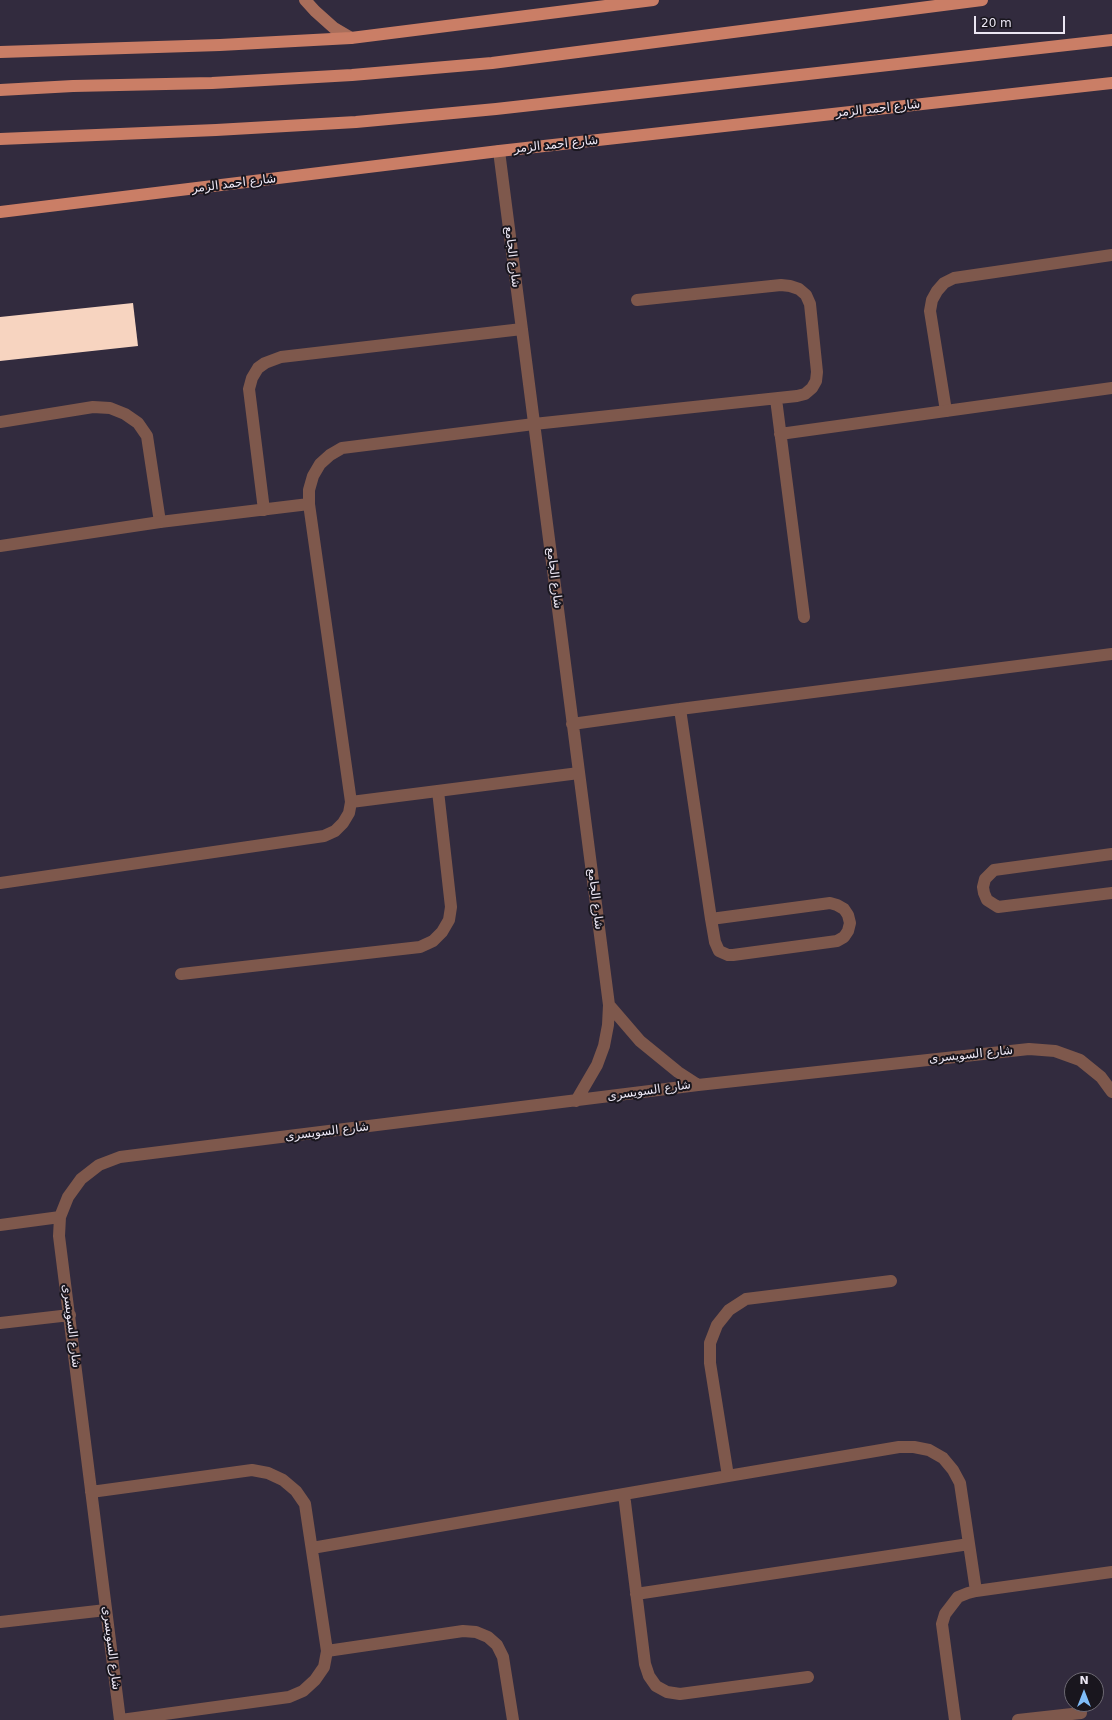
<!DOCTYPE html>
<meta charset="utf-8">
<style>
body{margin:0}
#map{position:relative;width:1112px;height:1720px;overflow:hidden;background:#322b3e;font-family:"DejaVu Sans",sans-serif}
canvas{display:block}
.north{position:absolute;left:1064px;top:1672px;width:40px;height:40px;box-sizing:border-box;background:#19161e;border:1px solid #6d6973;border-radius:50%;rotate:0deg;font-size:11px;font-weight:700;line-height:16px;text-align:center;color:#ebe6f3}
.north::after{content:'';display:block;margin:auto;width:14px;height:18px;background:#7fbdf9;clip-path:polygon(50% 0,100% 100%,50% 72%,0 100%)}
.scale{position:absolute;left:974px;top:16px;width:91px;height:18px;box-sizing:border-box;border:2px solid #ebe6f3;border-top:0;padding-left:5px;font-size:12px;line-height:14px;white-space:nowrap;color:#ebe6f3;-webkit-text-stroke:3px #19161e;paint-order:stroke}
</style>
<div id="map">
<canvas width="1112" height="1720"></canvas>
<div class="north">N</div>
<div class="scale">20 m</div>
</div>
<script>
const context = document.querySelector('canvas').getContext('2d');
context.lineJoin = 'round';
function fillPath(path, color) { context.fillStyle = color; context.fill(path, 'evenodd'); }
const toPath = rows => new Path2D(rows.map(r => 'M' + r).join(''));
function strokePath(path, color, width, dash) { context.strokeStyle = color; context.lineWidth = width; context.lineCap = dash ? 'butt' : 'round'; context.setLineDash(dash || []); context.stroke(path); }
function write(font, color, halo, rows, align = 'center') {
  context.font = font + ' "DejaVu Sans","Noto Naskh Arabic",sans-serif'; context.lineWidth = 4; context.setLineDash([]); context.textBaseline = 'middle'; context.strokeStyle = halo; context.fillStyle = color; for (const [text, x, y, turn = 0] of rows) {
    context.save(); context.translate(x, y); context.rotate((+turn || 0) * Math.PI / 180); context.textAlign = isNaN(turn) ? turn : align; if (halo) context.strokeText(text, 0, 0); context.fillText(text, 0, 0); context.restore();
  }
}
fillPath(toPath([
 [133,303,138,346,0,361,0,317]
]), '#f7d4c0');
strokePath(toPath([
 [946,411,930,311,932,300,937,291,944,283,954,278,1112,255],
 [0,422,93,407,110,408,125,414,138,423,147,436,160,522],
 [1018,1720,1081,1713]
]), '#7e584c', 12);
strokePath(toPath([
 [499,151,609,1005,608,1025,604,1046,597,1065,576,1101],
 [776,399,804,617],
 [780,434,1112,388],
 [264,510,249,389,252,378,258,368,265,363,281,357,522,329],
 [0,546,160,522,309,504],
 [680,709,711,919,715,942,719,951,728,955,733,955,837,941,844,937,848,931,850,923,848,915,844,909,837,905,830,903,711,919],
 [572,724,680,709,1112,654],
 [351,802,579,773],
 [1112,854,994,870,985,879,983,887,984,893,987,900,998,907,1112,893],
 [0,883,324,836,335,831,343,823,349,813,351,802,309,504,309,490,313,476,320,464,330,455,342,448,534,424,797,396,805,394,812,388,816,381,817,372,810,304,806,295,799,289,790,286,781,285,637,300],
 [181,974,420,947,433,941,442,932,449,920,451,907,438,791],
 [609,1005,640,1041,678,1072,698,1085],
 [0,1225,60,1217],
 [0,1323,70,1315],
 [728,1476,710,1363,710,1343,717,1325,729,1310,746,1299,891,1281],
 [91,1492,252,1470,268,1473,283,1480,296,1491,305,1504,327,1651,324,1667,315,1680,303,1691,289,1697,121,1720],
 [624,1494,645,1664,649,1676,656,1686,667,1692,680,1694,808,1677],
 [312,1548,728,1476,899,1447,914,1447,929,1450,943,1458,953,1470,960,1483,976,1591],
 [636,1594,969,1544],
 [0,1622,106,1610],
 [327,1651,463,1631,476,1632,488,1637,497,1645,503,1657,513,1720],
 [120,1720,59,1236,60,1217,68,1197,81,1179,99,1165,120,1157,698,1085,1029,1049,1055,1051,1080,1060,1101,1077,1112,1092],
 [955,1720,942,1624,945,1614,958,1597,968,1593,976,1591,1112,1572]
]), '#7e584c', 12);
strokePath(toPath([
 [305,0,315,11,334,28,351,38]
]), '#a96e5b', 12);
strokePath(toPath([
 [0,52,220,45,351,38,653,0],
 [0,90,73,86,212,83,352,75,492,63,982,0],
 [0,139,216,130,356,122,496,109,1112,40],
 [0,212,499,151,1112,83]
]), '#ca7e66', 12);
write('12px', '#ebe6f3', '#19161e', [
 ["شارع احمد الزمر",878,109,-6],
 ["شارع احمد الزمر",556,145,-6],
 ["شارع احمد الزمر",234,184,-7],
 ["شارع الجامع",512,257,83],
 ["شارع الجامع",554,578,83],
 ["شارع الجامع",595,899,83],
 ["شارع السويسرى",971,1055,-6],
 ["شارع السويسرى",649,1091,-8],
 ["شارع السويسرى",327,1132,-7],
 ["شارع السويسرى",71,1326,83],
 ["شارع السويسرى",111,1648,83]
]);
</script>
